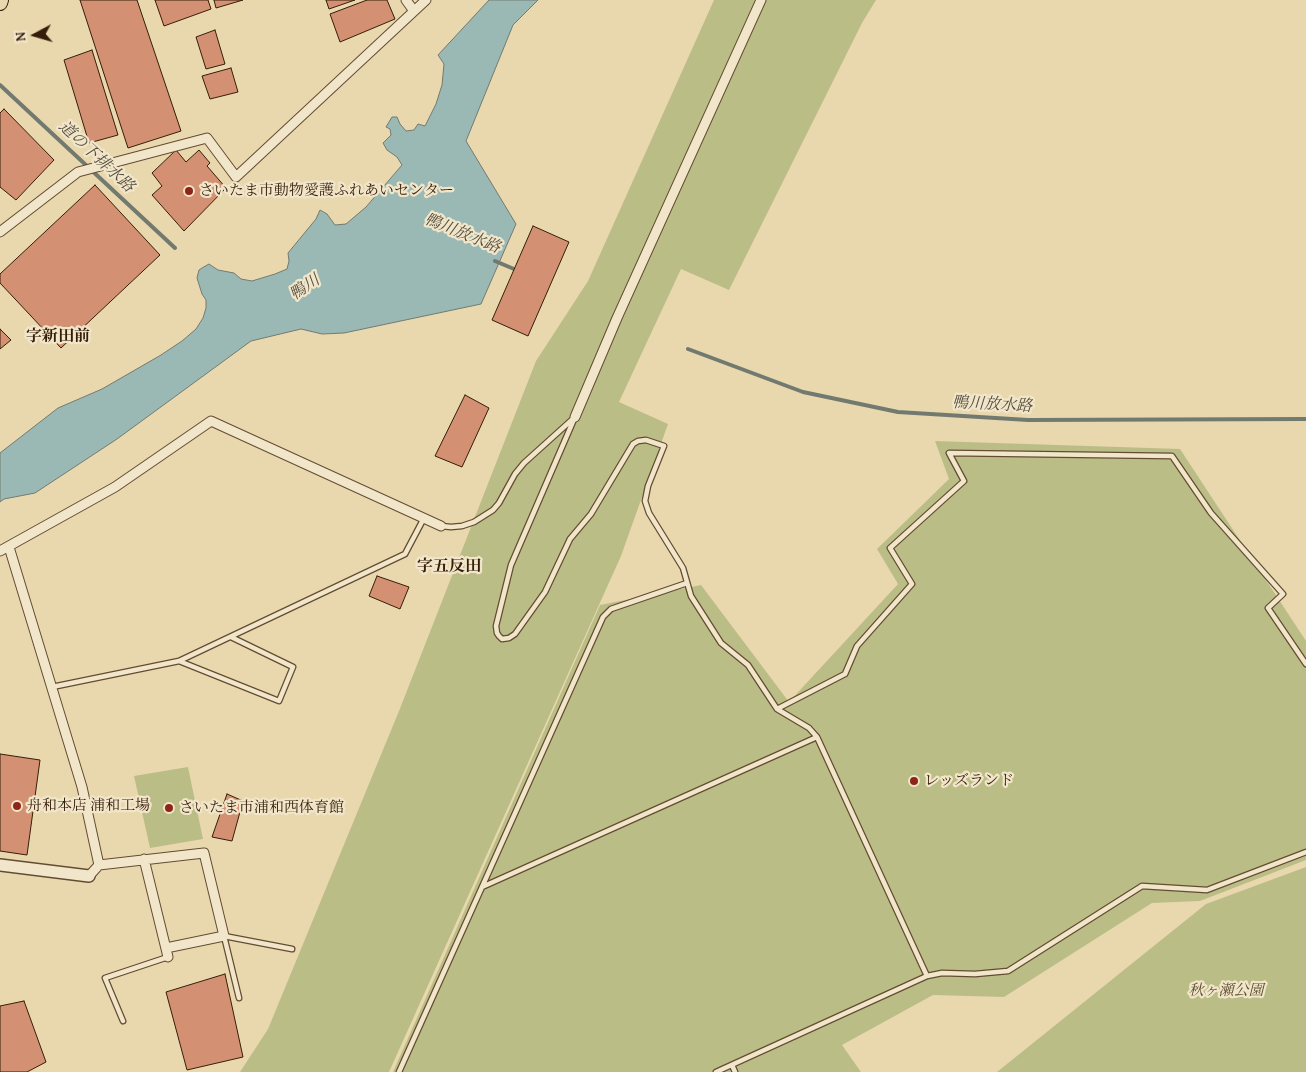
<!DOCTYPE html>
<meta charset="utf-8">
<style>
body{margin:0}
#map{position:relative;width:1306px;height:1072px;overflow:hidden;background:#e9d8ae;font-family:"Gentium Book Plus",serif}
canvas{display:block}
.north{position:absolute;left:10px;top:10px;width:50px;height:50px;-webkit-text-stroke:4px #f1e6ca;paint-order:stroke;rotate:264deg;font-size:14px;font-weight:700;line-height:20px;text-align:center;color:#361d09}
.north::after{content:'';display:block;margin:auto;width:18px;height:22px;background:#361d09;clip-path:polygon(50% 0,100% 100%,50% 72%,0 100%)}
</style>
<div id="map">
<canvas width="1306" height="1072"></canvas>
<div class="north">N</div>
</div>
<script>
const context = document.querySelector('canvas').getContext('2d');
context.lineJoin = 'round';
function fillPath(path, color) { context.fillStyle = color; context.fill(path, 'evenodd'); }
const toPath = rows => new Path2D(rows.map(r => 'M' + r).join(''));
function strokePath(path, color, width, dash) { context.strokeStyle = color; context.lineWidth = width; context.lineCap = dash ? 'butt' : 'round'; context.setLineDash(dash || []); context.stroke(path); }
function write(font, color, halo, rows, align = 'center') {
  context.font = font + ' "Gentium Book Plus","Noto Serif JP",serif'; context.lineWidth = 4.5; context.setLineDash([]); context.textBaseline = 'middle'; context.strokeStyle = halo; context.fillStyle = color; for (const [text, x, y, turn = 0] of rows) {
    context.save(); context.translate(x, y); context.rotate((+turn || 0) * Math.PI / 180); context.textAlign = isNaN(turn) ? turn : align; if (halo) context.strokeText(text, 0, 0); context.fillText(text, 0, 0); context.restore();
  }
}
fillPath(toPath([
 [714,0,876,0,862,23,729,290,681,269,619,402,668,424,621,556,389,1072,240,1072,268,1029,399,711,536,361,588,281],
 [935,441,1180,449,1306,641,1306,860,1200,901,1152,903,1004,997,933,995,842,1045,861,1072,393,1072,600,605,701,585,789,702,898,584,877,549,949,479],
 [188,767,203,839,150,848,134,776],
 [1306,867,1306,1072,997,1072,1206,904]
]), '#bbbd87');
const water = toPath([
 [489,0,538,0,513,25,466,141,516,224,481,304,344,333,322,334,301,329,251,341,117,439,35,493,4,499,0,502,0,453,58,408,102,389,161,355,182,341,196,329,203,318,206,308,206,300,202,294,197,278,199,270,202,268,209,264,218,270,234,273,241,279,252,281,275,274,287,269,289,261,288,253,316,219,320,210,327,214,335,225,346,224,366,207,402,165,397,157,387,150,383,143,391,135,390,129,386,127,392,117,397,117,400,124,406,131,414,130,418,124,425,126,436,104,442,85,444,64,438,55,489,0]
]);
fillPath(water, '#9ab8b4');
strokePath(water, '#727a70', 1);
strokePath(toPath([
 [0,85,175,248],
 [495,261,514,269],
 [688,349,803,392,898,412,1028,420,1306,419]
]), '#727a70', 4);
const building = toPath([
 [80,0,137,0,181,131,128,148,80,0],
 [155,0,208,0,211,9,164,26,155,0],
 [214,0,243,0,216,8,214,0],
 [326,0,355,0,329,9,326,0],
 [367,0,387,0,395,19,340,42,330,14,367,0],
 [215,30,225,64,206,69,196,37,215,30],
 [92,50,118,135,89,143,64,60,92,50],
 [231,68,238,92,210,99,202,76,231,68],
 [4,109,54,160,16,200,0,187,0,113,4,109],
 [176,150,186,162,199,150,210,163,207,166,226,188,184,231,152,195,162,186,152,173,176,150],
 [95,185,160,255,61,348,0,283,0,274,95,185],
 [533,226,569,242,528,336,492,320,533,226],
 [0,329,11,340,0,349,0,329],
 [465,395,489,408,462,467,435,456,465,395],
 [377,576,409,587,400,609,369,596,377,576],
 [0,754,40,760,27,855,0,851,0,754],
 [227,794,243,801,232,841,212,837,227,794],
 [225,974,243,1057,187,1070,166,992,225,974],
 [24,1001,46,1062,27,1072,0,1072,0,1006,24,1001]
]);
fillPath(building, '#d39072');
strokePath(building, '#361d09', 1);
const service = toPath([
 [441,526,451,527,462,526,474,522,493,510,499,503,515,474,524,463,575,417,511,565,496,626,497,633,499,636,502,639,509,638,515,634,545,592,570,539,591,514,633,444,638,441,646,440,664,446,648,486,645,501,649,513,683,568,691,596,721,643,748,665,777,709,809,728,817,737],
 [179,661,279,701,293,667,231,637],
 [52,687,179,661,405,554,424,518],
 [777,709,845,674,857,646,912,584,890,548,964,481,949,453,1172,456,1211,513,1283,594,1268,608,1306,664],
 [482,887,603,617,611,609,687,583],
 [927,976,942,973,975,974,1008,971,1142,886,1207,890,1306,852],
 [239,998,224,936,292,949],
 [123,1021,105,978,168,957],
 [732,1065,735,1072],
 [399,1072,482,887,817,737,927,976,716,1072]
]);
const minor = toPath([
 [406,0,414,11],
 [0,232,78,172,207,138,236,177,426,0],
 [575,417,617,318,761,0],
 [9,547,82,787,99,865,89,876],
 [0,551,115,487,211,421,441,526],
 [144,859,168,957],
 [99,865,204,853,224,936,166,948]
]);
const tertiary = toPath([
 [0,865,89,876]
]);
const primary = toPath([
 [0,3,1,0]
]);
strokePath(service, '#634c32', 7);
strokePath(minor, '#634c32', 11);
strokePath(tertiary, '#634c32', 14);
strokePath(primary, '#361d09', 16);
strokePath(service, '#f1e6ca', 4.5);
strokePath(minor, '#f1e6ca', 9);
strokePath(tertiary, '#f1e6ca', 11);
strokePath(primary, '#e9d8ae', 14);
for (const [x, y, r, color] of [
 [189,191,5,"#8f2418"],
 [914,781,5,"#8f2418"],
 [17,806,5,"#8f2418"],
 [169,808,5,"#8f2418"]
]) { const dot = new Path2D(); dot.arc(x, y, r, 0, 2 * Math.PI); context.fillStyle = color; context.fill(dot); strokePath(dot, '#f1e6ca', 2); }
write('15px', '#361d09', '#f1e6ca', [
 ["さいたま市動物愛護ふれあいセンター",199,191],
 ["レッズランド",924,781],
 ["舟和本店 浦和工場",27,806],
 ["さいたま市浦和西体育館",179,808]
], 'left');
write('italic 15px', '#5e4d2f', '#f1e6ca', [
 ["秋ヶ瀬公園",1226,991]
]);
write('italic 16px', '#544c3c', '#f1e6ca', [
 ["道の下排水路",96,157,43],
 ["鴨川放水路",462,234,22],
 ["鴨川",305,288,-34],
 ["鴨川放水路",992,405,3]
]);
write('bold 16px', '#361d09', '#f1e6ca', [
 ["字新田前",58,337],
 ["字五反田",449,567]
]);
</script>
